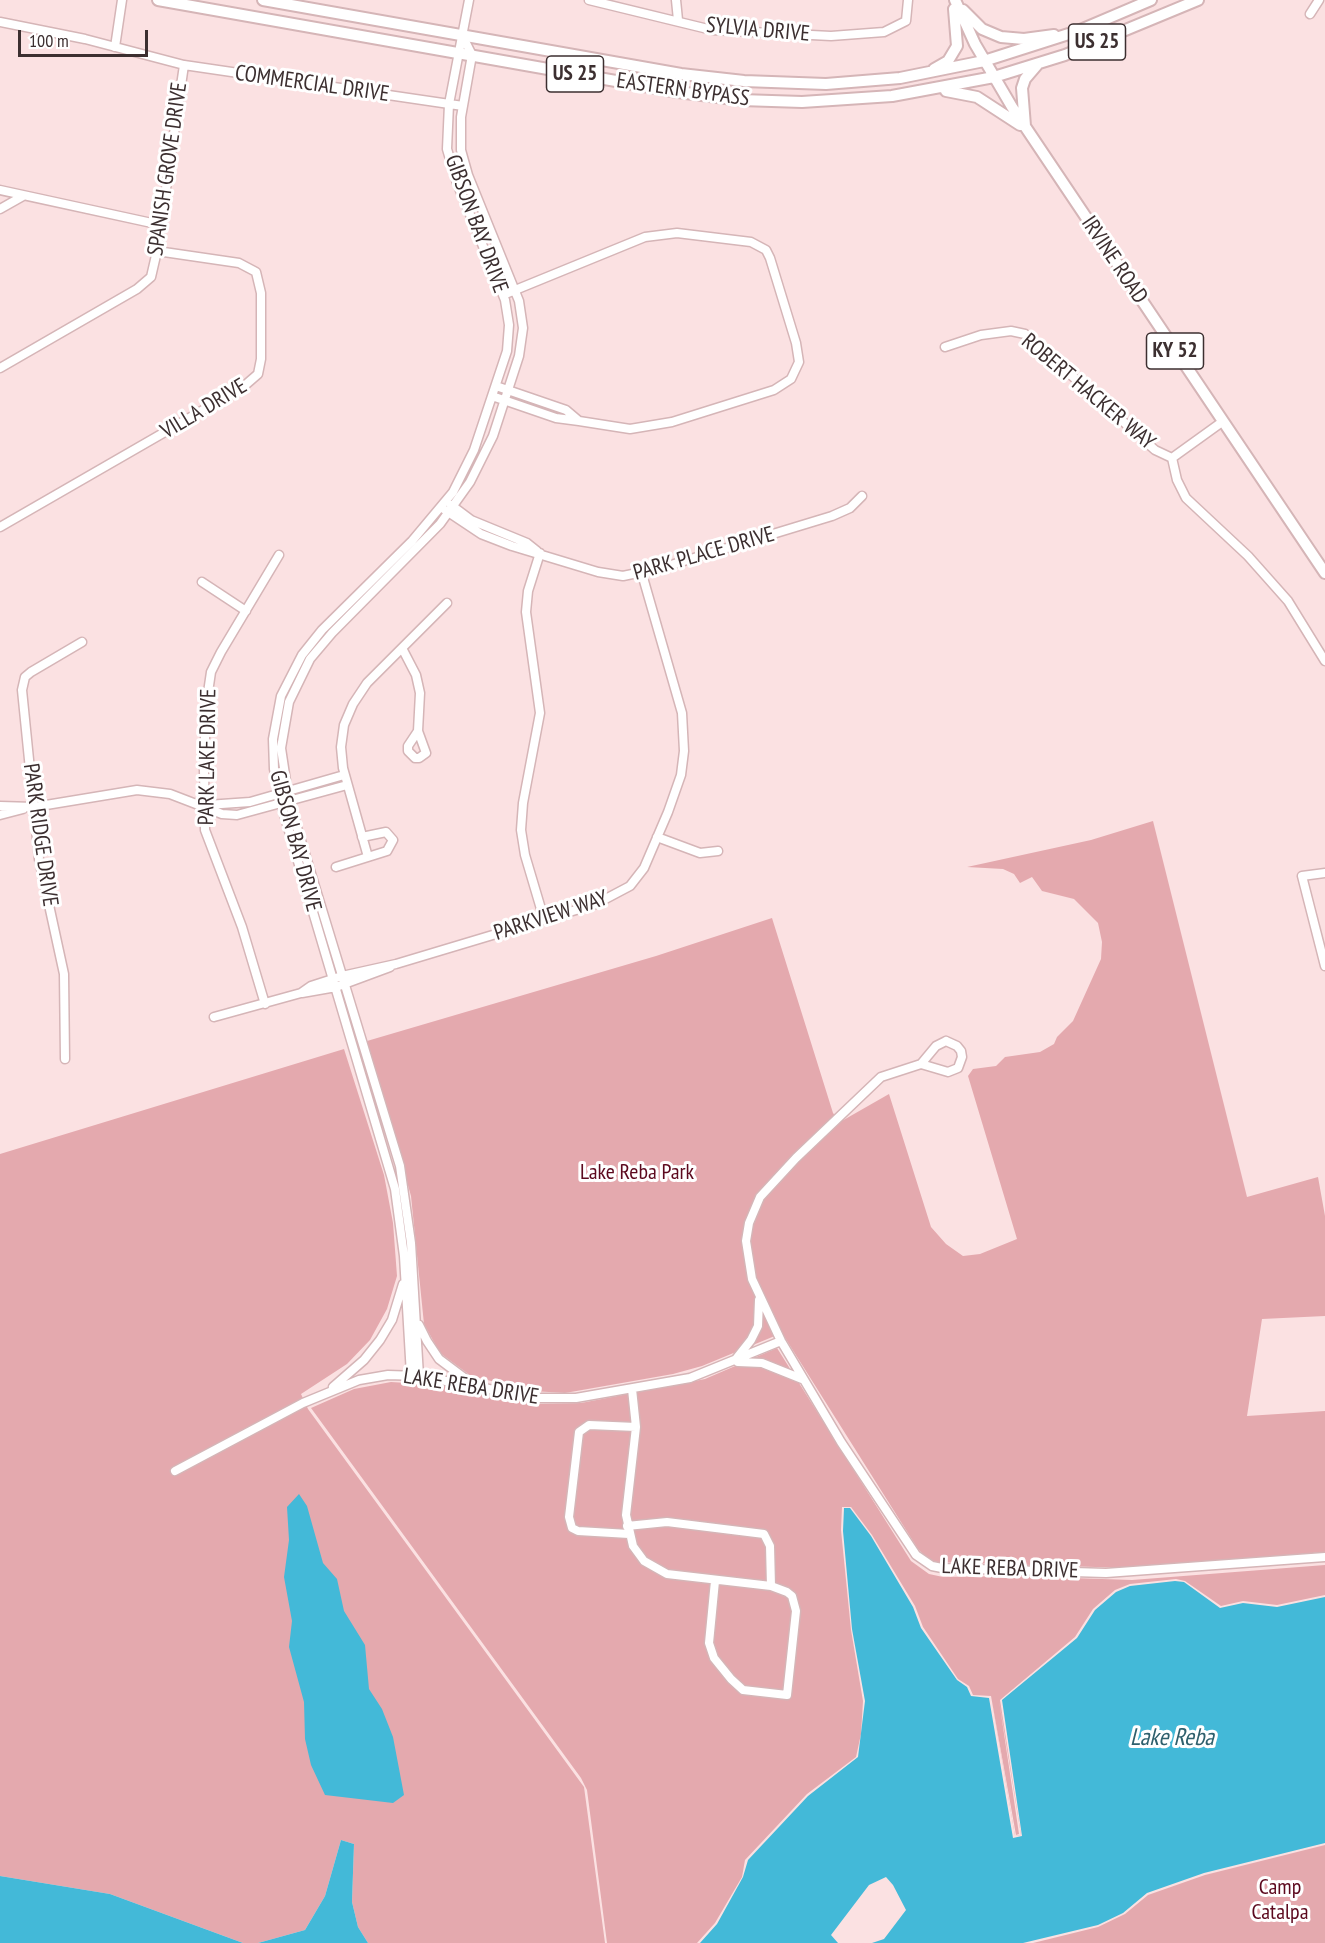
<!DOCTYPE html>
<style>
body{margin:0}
#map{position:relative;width:1325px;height:1943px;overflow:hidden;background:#fbe1e2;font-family:"PT Sans Narrow",sans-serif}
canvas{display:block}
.scale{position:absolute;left:18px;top:30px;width:130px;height:27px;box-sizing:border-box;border:3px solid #3c2f30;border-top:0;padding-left:8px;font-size:18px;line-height:21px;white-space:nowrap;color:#3c2f30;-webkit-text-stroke:4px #fff;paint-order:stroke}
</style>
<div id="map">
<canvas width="1325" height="1943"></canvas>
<div class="scale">100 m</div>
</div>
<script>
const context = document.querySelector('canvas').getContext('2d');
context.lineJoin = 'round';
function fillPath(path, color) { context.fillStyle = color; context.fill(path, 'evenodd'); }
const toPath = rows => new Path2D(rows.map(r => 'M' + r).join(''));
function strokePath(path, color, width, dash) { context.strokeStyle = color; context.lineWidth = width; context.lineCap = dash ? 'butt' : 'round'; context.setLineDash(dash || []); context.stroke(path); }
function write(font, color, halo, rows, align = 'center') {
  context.font = font + ' "PT Sans Narrow",sans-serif'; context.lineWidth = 6; context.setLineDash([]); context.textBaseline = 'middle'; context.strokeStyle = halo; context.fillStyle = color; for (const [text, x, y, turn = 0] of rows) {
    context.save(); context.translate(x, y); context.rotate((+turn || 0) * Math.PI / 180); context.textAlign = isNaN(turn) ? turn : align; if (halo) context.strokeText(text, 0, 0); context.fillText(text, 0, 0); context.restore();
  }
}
fillPath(toPath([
 [1153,821,1247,1197,1318,1177,1325,1216,1325,1316,1262,1319,1247,1416,1325,1411,1325,1552,1127,1568,936,1562,928,1559,918,1549,782,1333,702,1366,673,1374,565,1393,532,1391,471,1376,440,1353,424,1324,411,1196,367,1041,656,956,772,918,833,1113,840,1122,889,1094,931,1227,946,1244,963,1256,980,1254,1017,1239,968,1076,973,1069,996,1066,1005,1057,1040,1052,1054,1044,1057,1037,1073,1021,1101,959,1102,942,1098,923,1074,899,1042,891,1032,877,1020,883,1014,874,1003,869,967,867,1091,840],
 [344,1049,384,1175,393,1223,397,1276,387,1309,370,1340,347,1364,301,1394,308,1409,584,1787,605,1943,368,1943,358,1927,352,1902,354,1844,341,1840,325,1896,305,1930,258,1943,243,1943,110,1894,0,1876,0,1154],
 [777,1348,911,1561,929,1574,943,1577,1011,1576,1132,1580,1325,1565,1325,1595,1277,1605,1243,1601,1221,1606,1185,1581,1176,1579,1130,1584,1115,1590,1093,1609,1075,1637,1000,1700,1021,1835,1015,1836,991,1696,973,1695,969,1686,958,1679,923,1627,915,1606,872,1535,851,1507,842,1507,841,1530,851,1630,863,1701,861,1734,856,1757,807,1794,745,1860,742,1877,715,1923,697,1943,607,1943,587,1790,581,1778,311,1408,354,1389,391,1382,439,1385,536,1404,581,1403,705,1379],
 [1325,1845,1325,1943,1033,1943,1098,1927,1125,1914,1148,1895,1205,1875]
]), '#e4a9ae');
fillPath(toPath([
 [299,1494,307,1506,323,1563,337,1579,344,1611,365,1645,369,1689,382,1709,393,1737,404,1795,393,1803,325,1795,311,1765,305,1739,304,1702,289,1647,292,1621,284,1577,289,1540,287,1507],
 [844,1508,850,1508,871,1536,913,1607,921,1628,957,1680,967,1687,971,1696,989,1698,1013,1838,1022,1836,1002,1700,1077,1638,1095,1610,1116,1592,1130,1586,1175,1581,1184,1582,1220,1608,1243,1603,1277,1607,1325,1597,1325,1843,1204,1873,1147,1893,1123,1913,1098,1925,1023,1943,872,1943,884,1939,906,1910,893,1885,886,1877,869,1885,831,1935,838,1943,700,1943,717,1924,743,1877,748,1860,808,1796,858,1757,865,1701,852,1629,843,1531],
 [341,1840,354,1844,352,1902,358,1927,368,1943,258,1943,305,1930,325,1896],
 [0,1876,110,1894,243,1943,0,1943]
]), '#43b9d8');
fillPath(toPath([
 [991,1696,1016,1835,1019,1834,999,1700,1021,1835,1015,1836]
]), '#fbe1e2');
const minor = toPath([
 [589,0,712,30,831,36,884,32,906,21,908,0],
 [676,0,678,20],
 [1310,14,1319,0],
 [0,22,85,39,184,65,463,106],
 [115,47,122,0],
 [0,190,161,225],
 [0,209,23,196],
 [945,347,981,335,1011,331,1025,334,1155,450,1172,458,1222,422],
 [0,368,137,289,151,277,157,251,184,65],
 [496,386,566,410,579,421,630,429,672,422,774,390,791,379,799,362,796,343,770,258,766,250,751,242,677,233,645,237,503,295],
 [492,396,556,418,579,421],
 [1172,458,1177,480,1186,498,1248,556,1288,601,1325,661],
 [451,505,471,520,527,543,537,551],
 [445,510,481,534,512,546,598,572,623,576,661,568,832,516,850,508,862,496],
 [0,527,243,387,258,374,261,359,261,293,256,272,239,263,157,251],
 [540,553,528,591,526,612,540,713,523,803,521,830,525,855,544,919],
 [202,582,246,611],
 [402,648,416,675,420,693,418,731],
 [418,731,426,753,419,758,415,758,408,751,408,746,418,731],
 [207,805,250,802,344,775],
 [0,806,34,807,137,790,170,794,222,814,237,815,347,785],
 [0,815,23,809],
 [657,837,700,853,718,851],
 [368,857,343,768,341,747,344,725,353,704,367,683,447,603],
 [336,867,387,851,393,840,386,832,362,837],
 [1325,873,1302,876,1325,966],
 [302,993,336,987,390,967],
 [265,1004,242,927,205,830,204,770,206,706,211,672,221,652,279,555],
 [214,1017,301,993,311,986,342,976,396,964,596,904,630,886,644,868,668,812,681,775,684,751,682,713,642,574],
 [946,1041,957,1046,961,1051,962,1057,958,1068,948,1072,921,1064,936,1046,946,1041],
 [65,1059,64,974,39,859,22,690,25,677,31,672,82,642],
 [921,1064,881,1077,796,1158,760,1197,749,1223,746,1241,752,1279,781,1341,841,1442,916,1555,932,1566,942,1568,1106,1573,1325,1557],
 [419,1325,427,1341,439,1359,471,1383],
 [736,1359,751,1340,758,1326,759,1300],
 [738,1362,762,1363,802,1379],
 [411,1375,404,1256,395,1189,281,804,274,769,273,739,281,696,302,655,322,630,412,541,453,492,474,450,507,351,509,325,505,300,457,183,447,149,449,104,469,0],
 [419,1376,411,1243,400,1166,289,801,281,748,289,702,310,659,332,633,440,524,470,482,493,436,519,356,523,328,519,301,468,175,461,150,461,117,472,55,462,35],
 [333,1387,364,1360,380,1340,392,1320,403,1284],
 [632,1389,636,1427,626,1515,633,1546,644,1561,667,1574,771,1586,787,1592,792,1596,796,1611,787,1695,743,1690,731,1679,714,1658,709,1643,715,1581],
 [175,1471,303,1403,359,1380,388,1375,419,1376,537,1398,576,1398,690,1378,781,1341],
 [627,1526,667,1522,764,1534,770,1546,771,1586],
 [629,1534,578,1531,572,1528,569,1517,579,1432,589,1425,636,1427]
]);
const major = toPath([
 [158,0,678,92,741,100,802,102,892,96,994,77,1065,55,1198,0],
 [263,0,681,74,744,81,826,84,900,78,984,61,1078,31,1151,0],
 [955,0,975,44,1012,107,1325,573],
 [963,10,982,29,1001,37,1024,39,1054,35],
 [934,69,948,61,957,46,954,9],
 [946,91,977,97,1020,125],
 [1025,126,1022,88,1025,79,1037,65]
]);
strokePath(minor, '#d5b5b7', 11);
strokePath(major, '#d5b5b7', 14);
strokePath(minor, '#fff', 8);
strokePath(major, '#fff', 10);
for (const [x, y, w] of [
 [1097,42,57],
 [575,74,57],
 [1175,351,57]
]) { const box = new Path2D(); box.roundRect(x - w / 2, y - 18, w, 36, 4.5); context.fillStyle = '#fff'; context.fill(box); strokePath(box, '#3c2f30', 1.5); }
write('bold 21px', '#3c2f30', null, [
 ["US 25",1097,42],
 ["US 25",575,74],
 ["KY 52",1175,351]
]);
write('22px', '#3c2f30', '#fff', [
 ["SYLVIA DRIVE",758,30,5],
 ["COMMERCIAL DRIVE",312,84,8],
 ["EASTERN BYPASS",683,90,8],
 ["SPANISH GROVE DRIVE",168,169,-82],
 ["GIBSON BAY DRIVE",476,224,70],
 ["IRVINE ROAD",1114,260,56],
 ["ROBERT HACKER WAY",1088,392,40],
 ["VILLA DRIVE",204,409,-31],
 ["PARK PLACE DRIVE",704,554,-16],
 ["PARK LAKE DRIVE",208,757,-89],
 ["PARK RIDGE DRIVE",40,835,82],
 ["GIBSON BAY DRIVE",295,841,75],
 ["PARKVIEW WAY",551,916,-18],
 ["LAKE REBA DRIVE",471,1387,9],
 ["LAKE REBA DRIVE",1010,1569,2]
]);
write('22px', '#5c091e', '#fff', [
 ["Lake Reba Park",637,1173],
 ["Camp",1280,1888],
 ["Catalpa",1280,1913]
]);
write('italic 24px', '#2f606d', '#fff', [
 ["Lake Reba",1172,1738]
]);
</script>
